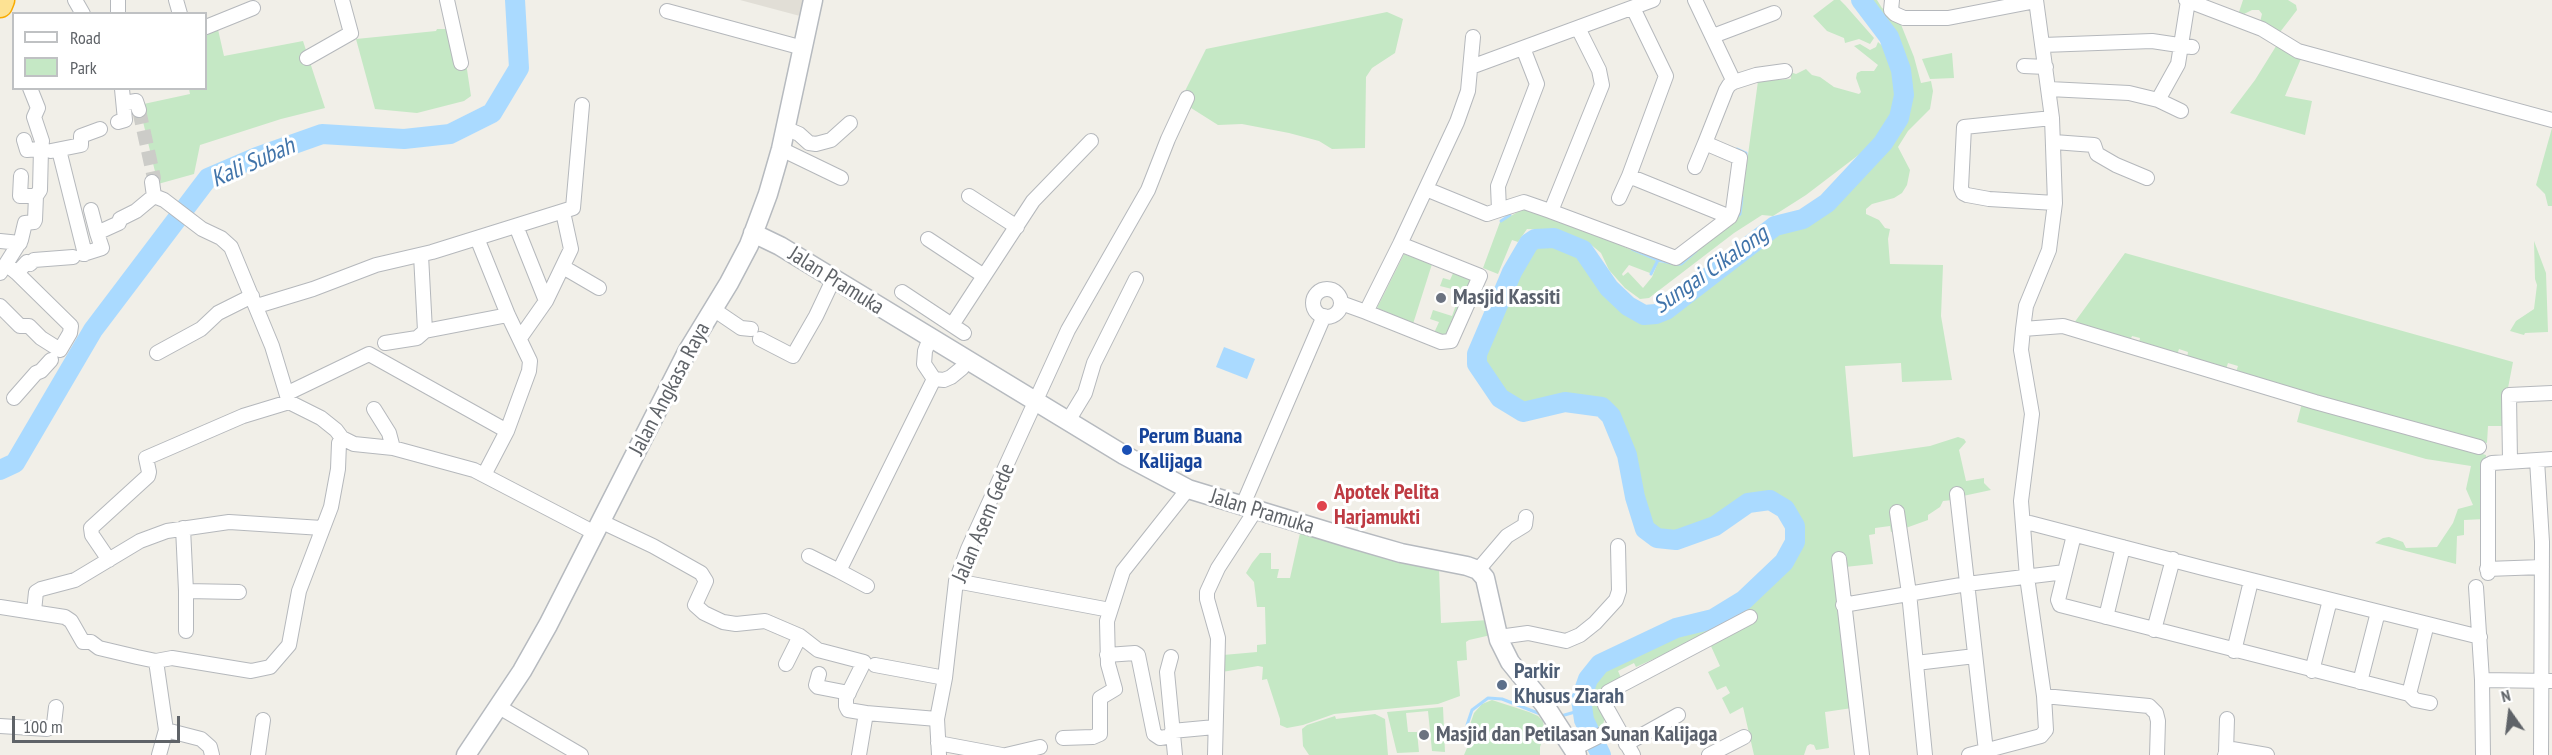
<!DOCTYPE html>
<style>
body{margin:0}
#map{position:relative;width:2552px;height:755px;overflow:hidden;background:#f1efe8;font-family:"PT Sans Narrow",sans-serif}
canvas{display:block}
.legend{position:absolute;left:12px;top:12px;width:195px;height:78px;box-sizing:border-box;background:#fff;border:2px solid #bfc1c3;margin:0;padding:8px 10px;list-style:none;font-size:18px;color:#5f6368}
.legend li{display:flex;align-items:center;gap:12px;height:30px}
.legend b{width:30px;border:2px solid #bfc1c3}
.north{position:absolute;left:2480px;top:683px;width:60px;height:60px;-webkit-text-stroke:4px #fff;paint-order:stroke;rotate:346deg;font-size:16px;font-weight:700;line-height:24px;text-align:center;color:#5f6368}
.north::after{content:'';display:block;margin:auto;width:21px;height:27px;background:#5f6368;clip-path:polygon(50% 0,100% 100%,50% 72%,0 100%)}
.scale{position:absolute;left:12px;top:716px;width:168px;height:27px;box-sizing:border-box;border:3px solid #5f6368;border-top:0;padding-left:8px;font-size:18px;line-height:21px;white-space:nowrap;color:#5f6368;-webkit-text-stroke:4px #fff;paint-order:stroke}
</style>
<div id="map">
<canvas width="2552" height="755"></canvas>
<ul class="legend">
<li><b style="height:8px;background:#fff"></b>Road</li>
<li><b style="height:16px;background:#c5e8c5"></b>Park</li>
</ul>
<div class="north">N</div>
<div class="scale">100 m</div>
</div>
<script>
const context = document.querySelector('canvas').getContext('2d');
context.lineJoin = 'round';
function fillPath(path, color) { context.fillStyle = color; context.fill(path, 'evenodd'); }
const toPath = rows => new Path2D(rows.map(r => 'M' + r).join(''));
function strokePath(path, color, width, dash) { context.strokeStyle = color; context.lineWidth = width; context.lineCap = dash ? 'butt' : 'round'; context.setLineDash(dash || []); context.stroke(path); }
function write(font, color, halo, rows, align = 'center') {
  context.font = font + ' "PT Sans Narrow",sans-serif'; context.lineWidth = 6; context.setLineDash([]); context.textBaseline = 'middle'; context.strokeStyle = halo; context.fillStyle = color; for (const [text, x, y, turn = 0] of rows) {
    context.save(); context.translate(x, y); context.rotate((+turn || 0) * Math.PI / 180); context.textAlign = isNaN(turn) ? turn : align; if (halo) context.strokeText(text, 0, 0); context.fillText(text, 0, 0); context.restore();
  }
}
fillPath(toPath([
 [740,0,804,0,800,16]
]), '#e1ded6');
fillPath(toPath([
 [1834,0,1840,0,1845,5,1874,38,1870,44,1859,39,1845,43,1844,38,1827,31,1813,16],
 [1869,0,1877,0,1882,8,1898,17,1914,57,1921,83,1931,81,1933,91,1930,109,1908,131,1898,147,1910,170,1907,185,1902,193,1894,198,1872,204,1866,209,1866,214,1879,220,1885,228,1890,229,1888,239,1890,264,1943,265,1941,316,1952,380,1902,382,1901,363,1845,366,1853,457,1930,446,1958,437,1964,439,1966,442,1959,450,1966,481,1984,478,1984,483,1991,490,1963,496,1962,499,1943,501,1940,507,1928,515,1928,520,1903,529,1891,532,1890,526,1875,528,1875,534,1869,535,1873,564,1845,567,1852,708,1825,712,1829,748,1816,750,1814,745,1810,744,1807,746,1804,755,1754,755,1743,707,1730,714,1722,698,1730,693,1726,686,1717,690,1708,672,1720,666,1710,644,1678,648,1636,667,1634,663,1618,671,1622,680,1613,683,1603,725,1594,729,1588,700,1594,683,1604,670,1679,634,1715,625,1748,605,1790,566,1801,544,1802,525,1790,504,1772,493,1746,497,1712,520,1675,533,1660,532,1651,525,1641,496,1633,453,1617,412,1605,401,1589,398,1564,395,1524,405,1505,394,1484,362,1484,356,1496,321,1518,275,1534,247,1537,245,1553,245,1579,256,1604,292,1624,312,1643,322,1669,316,1778,232,1806,225,1832,208,1888,147,1905,120,1910,96,1908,68,1895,33],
 [2243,0,2288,0,2296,5,2297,10,2277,36,2260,22,2262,14,2259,10,2252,10,2244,14,2239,12],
 [1387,12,1403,19,1395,53,1372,68,1366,77,1365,148,1332,149,1319,141,1289,133,1242,124,1218,125,1180,101,1206,49],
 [217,25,224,56,303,41,325,108,281,119,200,145,194,174,158,184,139,105,190,94,189,89,206,88,206,30],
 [437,29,453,29,466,63,471,96,464,101,417,113,375,109,356,39,436,31],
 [1878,42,1888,51,1896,66,1897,78,1898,98,1884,131,1869,147,1806,195,1773,216,1762,215,1734,233,1649,298,1640,299,1625,288,1609,270,1601,253,1589,243,1553,230,1527,229,1518,242,1512,240,1498,274,1483,268,1500,222,1523,209,1599,236,1657,261,1650,273,1629,265,1622,274,1623,276,1628,272,1643,288,1652,277,1658,262,1681,265,1740,214,1758,81,1791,79,1790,72,1796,74,1806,69,1812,75,1820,77,1834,87,1859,94,1861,92,1856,78,1857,73,1861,71,1874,71,1878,65,1854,46,1860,44,1870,50,1876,47],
 [2278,43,2303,54,2285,96,2312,101,2305,135,2230,113,2255,80],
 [1952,53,1954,78,1930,79,1922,59],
 [2552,128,2552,206,2548,206,2545,194,2536,185],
 [2534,241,2546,273,2548,332,2525,333,2524,335,2510,331,2516,321,2534,309,2537,285,2535,279],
 [2125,253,2513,362,2508,388,2507,426,2488,426,2487,443,2236,372,2238,366,2228,363,2226,369,2187,358,2188,352,2179,349,2177,355,2139,343,2140,338,2132,336,2130,341,2074,323],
 [1404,254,1432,264,1413,324,1377,308],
 [1454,271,1472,278,1462,305,1456,304,1460,291,1440,286,1443,278,1450,280],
 [1456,305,1459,306,1449,335,1445,337,1434,333,1439,322,1430,319,1433,310,1452,316],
 [2302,403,2486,455,2485,519,2464,520,2464,535,2457,536,2456,564,2375,543,2383,538,2389,537,2403,542,2406,548,2437,547,2453,523,2458,509,2473,505,2466,489,2471,466,2426,459,2297,422],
 [1300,533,1437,566,1439,568,1441,623,1489,620,1491,635,1469,640,1466,642,1467,660,1457,661,1460,696,1438,704,1334,714,1303,725,1287,728,1280,725,1280,719,1267,679,1262,680,1263,667,1258,666,1222,672,1223,655,1257,652,1257,645,1266,644,1265,607,1257,607,1254,582,1246,573,1252,563,1260,553,1271,553,1271,569,1279,569,1277,578,1290,578],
 [1492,700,1529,712,1538,716,1543,721,1545,733,1540,747,1540,755,1464,755,1467,748,1464,742,1474,713,1482,704],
 [1443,707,1445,752,1432,751,1428,711,1406,713,1408,732,1417,732,1419,752,1397,753,1387,712],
 [1375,714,1385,719,1388,755,1309,755,1303,746,1302,729,1307,725,1335,716,1336,719]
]), '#c5e8c5');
fillPath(toPath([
 [1224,347,1255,359,1247,379,1216,367]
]), '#aadaff');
strokePath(toPath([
 [1737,149,1746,153,1746,157],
 [1735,218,1740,214,1742,197],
 [1501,221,1510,215],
 [1632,249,1658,260],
 [1677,264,1681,264,1696,251],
 [1651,274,1658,260,1671,263],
 [1561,716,1582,710],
 [1467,725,1472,710,1488,698,1502,699,1543,715]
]), '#aadaff', 3);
strokePath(toPath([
 [0,470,15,463,93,330,208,178,257,157,322,134,404,139,450,134,492,113,519,68,515,0],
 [1601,755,1584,720,1581,699,1588,679,1600,664,1676,628,1713,619,1744,600,1784,562,1795,542,1795,526,1785,509,1770,500,1748,503,1715,526,1676,540,1657,538,1645,529,1635,497,1627,455,1611,416,1602,407,1565,402,1523,412,1500,398,1477,364,1477,354,1512,272,1529,243,1535,239,1554,238,1583,250,1609,288,1628,306,1644,315,1656,314,1666,310,1775,226,1803,219,1827,203,1883,143,1899,118,1904,95,1901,70,1889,37,1861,0]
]), '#aadaff', 20);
strokePath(toPath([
 [139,110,154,178,152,182]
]), '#ccccc8', 14, [14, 7]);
const street = toPath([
 [75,0,83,14],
 [176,0,180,14],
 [447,0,461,63],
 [1892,0,1891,10,1895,14,1904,18,1948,18,2036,1],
 [2186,0,2262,29,2298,51,2552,120],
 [1633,8,1666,76,1629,176,1730,217],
 [667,11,803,48],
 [118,14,118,0],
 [206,27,253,8],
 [1713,36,1774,13],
 [2043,45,2152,41,2192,47],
 [307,58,351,33,342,0],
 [2024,66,2046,67],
 [1471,67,1653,0],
 [1734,82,1756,75,1785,71],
 [30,88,38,108,34,117,42,141,41,149],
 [2049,89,2129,93,2158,100,2181,111],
 [2158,100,2178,64,2188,1],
 [124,103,136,101,139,110],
 [2052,118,1964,127,1961,188,1963,193,1967,195,1989,199,2055,203],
 [118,122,125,120,122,89],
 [785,128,799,134,809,143,816,144,831,140,850,123],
 [2054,142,2094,145,2097,154,2116,165,2147,178],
 [781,149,841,178],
 [59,150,85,254],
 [51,151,81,145,81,136,100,129],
 [1695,167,1705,143],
 [21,176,20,196,36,196,40,190,41,149,27,150,24,140],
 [152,182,154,196,164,200,202,229,221,238,231,247,272,346,289,402],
 [1426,189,1487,214,1499,210,1498,186,1537,84,1523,48],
 [969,196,1017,227],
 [1619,198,1629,176],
 [91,210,97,233],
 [1499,210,1524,202,1550,211,1553,206,1602,85,1599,70,1578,28],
 [1550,211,1676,258,1730,217,1733,210,1740,158,1705,143,1726,90,1729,85,1734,82,1695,0],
 [516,226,546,301],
 [477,238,508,315,530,361,529,371,507,431,484,475],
 [928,239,984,276],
 [0,241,20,243],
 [83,254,102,248,97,233,119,223,120,219,136,211,154,196],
 [421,255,425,331,508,315],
 [6,264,21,240,25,223,34,222,35,220,36,196],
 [563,267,599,288],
 [0,273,6,264,17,273,27,262,30,264,34,260,73,257],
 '1313 303a14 14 0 1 1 28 0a14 14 0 1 1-28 0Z',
 [902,292,964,333],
 [1341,303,1366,312,1400,244,1457,122,1468,91,1473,37],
 [0,306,20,326,29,326,41,338,60,350,70,333,71,326,17,273],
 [257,306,313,289,376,265,432,252,573,208,582,105],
 [713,309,741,328,751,329],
 [1366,312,1441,342,1451,341,1480,276,1400,244],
 [952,325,1033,201,1091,141],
 [2023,329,2063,326,2315,402,2479,447],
 [520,338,546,301,571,249,563,212],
 [930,338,925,351,924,364,934,379,944,380,951,377,962,368,967,361],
 [760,339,793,356,816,316,833,280],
 [385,343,417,338,425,331],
 [157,353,201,329,218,313,252,296],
 [288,393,369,354,507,431],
 [14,398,36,373,41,371,51,360],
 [374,409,389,433,393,448],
 [1068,421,1085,393,1094,363,1136,279],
 [2537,460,2542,542,2541,755],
 [2510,461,2509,395,2552,393],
 [1957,494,1986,751],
 [1242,507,1324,316],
 [1897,512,1909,593,1925,755],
 [600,521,653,546,701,573,706,581,695,605,704,613,723,622,736,624,765,621,800,636,818,650,864,662,846,698,846,706,848,710,866,713,937,719],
 [2030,523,2203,568,2480,637],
 [183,528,186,591,186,631],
 [2074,535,2058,600,2060,605,2409,694,2415,700,2430,703],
 [809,556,839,571,934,379],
 [1839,559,1862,755],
 [109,560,92,535,91,528,148,476,149,472,146,458,243,416,289,402,321,418,336,430,342,438,354,444,393,448,474,470,595,533],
 [2487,569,2542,567],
 [1478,570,1507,536,1525,525,1526,517],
 [839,571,867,586],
 [2488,573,2488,465,2492,463,2552,459],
 [956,581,1110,610],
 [2476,587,2482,680,2483,755],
 [186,591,239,592],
 [1843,605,1967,584,2065,572],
 [0,607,65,617,71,621,83,642,91,642,99,648,137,657,156,661,172,658,251,671,270,667,289,645,299,591,331,507,338,469,339,443,342,438],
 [34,611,36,592,41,589,75,580,140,541,167,531,229,522,322,528],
 [2106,617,2123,547],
 [2154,630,2173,559],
 [1499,637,1528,633,1566,641,1580,635,1595,623,1616,600,1619,591,1618,546],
 [2234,651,2251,581],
 [1107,655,1135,653,1138,655,1154,734,1160,738,1173,736],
 [1171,657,1167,672,1175,755],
 [156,661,166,730,159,755],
 [1916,663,1975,656],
 [786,664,800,636],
 [875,665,945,678],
 [2312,671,2330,600],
 [819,674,816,685,818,687,849,693],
 [2482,680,2552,681],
 [2360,682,2378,612],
 [2409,694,2427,624],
 [2044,696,2149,706,2156,713,2158,721,2157,755],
 [499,707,581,755],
 [0,726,47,729,54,724,56,707],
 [166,730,201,739,210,747,212,755],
 [1172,731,1215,727],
 [1063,738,1093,737,1100,734,1100,698,1115,689,1108,664,1107,621,1123,571,1188,489],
 [938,743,1002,755],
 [1626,744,1678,715],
 [1573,749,1617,727],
 [2226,752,2227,719],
 [258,755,263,720],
 [859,755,866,713],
 [939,755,937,719,945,678,956,581,968,549,1068,330,1148,190,1168,139,1187,98],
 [1006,755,1040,747],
 [1215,755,1218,638,1207,599,1207,592,1218,568,1255,511],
 [1633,755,1605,705,1608,692,1750,617],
 [1709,755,1744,737],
 [1969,755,2041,736,2046,730,2044,696,2027,577,2021,501,2032,414,2021,350,2023,329,2026,306,2049,250,2055,203,2052,118,2036,0],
 [2225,755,2232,749,2267,755]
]);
const secondary = toPath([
 [753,233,780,246,1124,455,1188,489,1349,538,1401,553,1467,566,1478,570,1485,578,1499,640,1510,662,1544,704,1577,755],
 [466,755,522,671,548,625,687,352,729,283,749,245,768,194,781,149,813,0]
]);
const highway = toPath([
 [0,5,2,0]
]);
strokePath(street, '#b5b8bc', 16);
strokePath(secondary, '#b6babf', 21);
strokePath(highway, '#f9ab00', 27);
strokePath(street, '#fff', 14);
strokePath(secondary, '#fff', 18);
strokePath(highway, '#fde293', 24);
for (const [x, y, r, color] of [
 [1441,298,6,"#6b7280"],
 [1127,450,6,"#1a4fb4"],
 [1322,506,6,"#e0444e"],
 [1502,685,6,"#5c6f8a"],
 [1424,735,6,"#6b7280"]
]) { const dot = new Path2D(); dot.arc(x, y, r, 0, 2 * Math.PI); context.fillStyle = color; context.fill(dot); strokePath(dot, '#fff', 2); }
write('22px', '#5f6368', '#fff', [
 ["Jalan Pramuka",836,281,32],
 ["Jalan Angkasa Raya",670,389,-62],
 ["Jalan Pramuka",1262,512,17],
 ["Jalan Asem Gede",984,523,-67]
]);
write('bold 22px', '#5b616d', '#fff', [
 ["Masjid Kassiti",1453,298],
 ["Masjid dan Petilasan Sunan Kalijaga",1436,735]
], 'left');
write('bold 22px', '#164399', '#fff', [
 ["Perum Buana",1139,437],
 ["Kalijaga",1139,462]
], 'left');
write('bold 22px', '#be3a42', '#fff', [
 ["Apotek Pelita",1334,493],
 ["Harjamukti",1334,518]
], 'left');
write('bold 22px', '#4e5e75', '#fff', [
 ["Parkir",1514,672],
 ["Khusus Ziarah",1514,697]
], 'left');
write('italic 24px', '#4174aa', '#fff', [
 ["Kali Subah",253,163,-24],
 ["Sungai Cikalong",1711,270,-35]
]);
</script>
